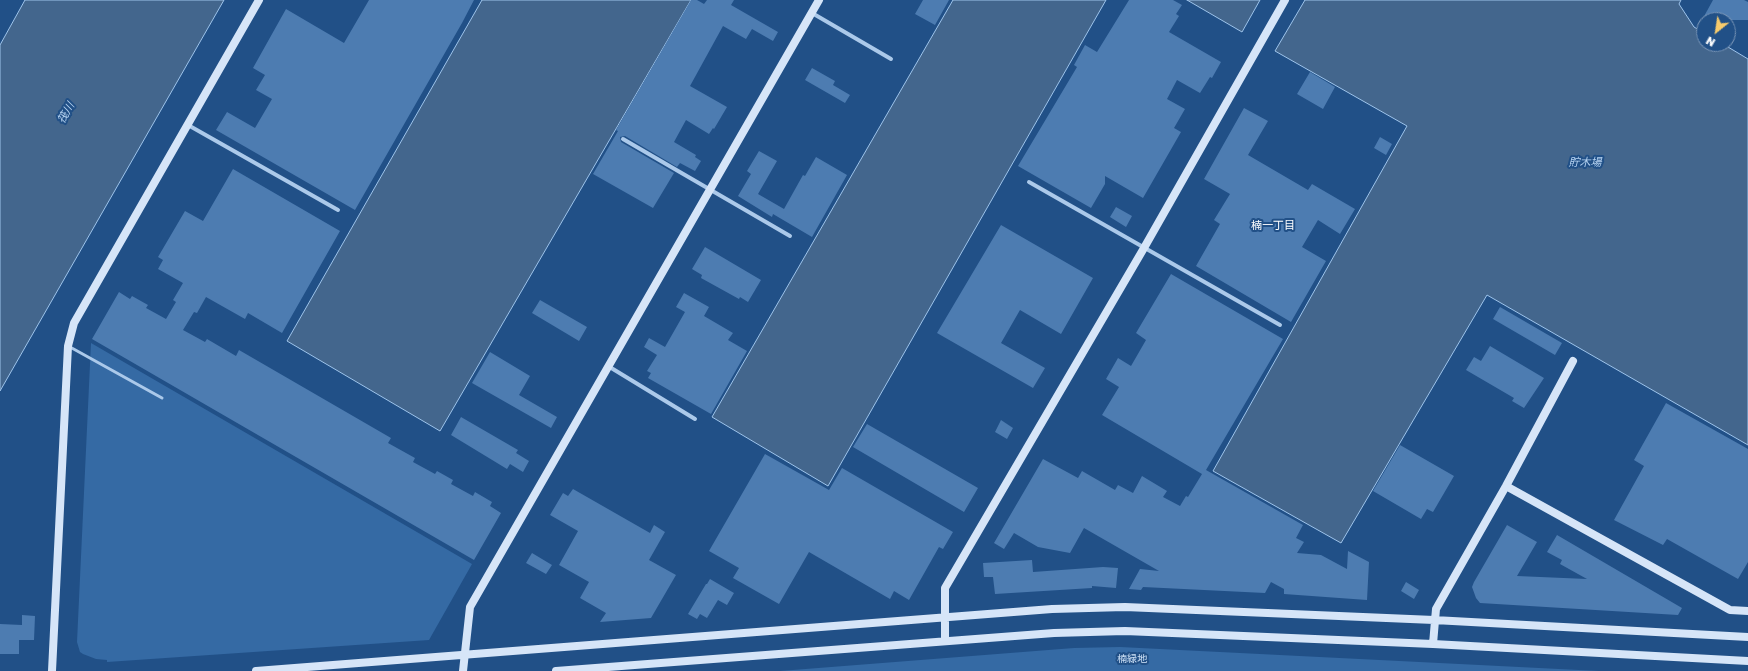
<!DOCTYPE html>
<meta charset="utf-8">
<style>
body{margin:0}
#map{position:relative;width:1748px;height:671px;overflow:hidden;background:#215087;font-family:"Golos Text",sans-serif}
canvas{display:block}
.north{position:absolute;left:1696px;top:12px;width:40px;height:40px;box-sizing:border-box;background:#215087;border:1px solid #7a96b7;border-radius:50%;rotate:210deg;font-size:11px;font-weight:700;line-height:16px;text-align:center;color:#fff}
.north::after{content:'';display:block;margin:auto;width:14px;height:18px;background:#f7cb6c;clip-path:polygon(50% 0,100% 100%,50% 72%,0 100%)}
</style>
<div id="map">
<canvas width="1748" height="671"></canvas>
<div class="north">N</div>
</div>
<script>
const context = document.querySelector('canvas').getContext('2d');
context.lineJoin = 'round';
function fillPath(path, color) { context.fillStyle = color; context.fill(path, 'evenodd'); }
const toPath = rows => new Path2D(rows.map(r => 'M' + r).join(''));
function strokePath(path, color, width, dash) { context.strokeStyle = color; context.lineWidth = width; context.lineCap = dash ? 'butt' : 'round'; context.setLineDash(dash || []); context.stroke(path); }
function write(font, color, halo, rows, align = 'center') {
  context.font = font + ' "Golos Text","Noto Sans JP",sans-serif'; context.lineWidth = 4; context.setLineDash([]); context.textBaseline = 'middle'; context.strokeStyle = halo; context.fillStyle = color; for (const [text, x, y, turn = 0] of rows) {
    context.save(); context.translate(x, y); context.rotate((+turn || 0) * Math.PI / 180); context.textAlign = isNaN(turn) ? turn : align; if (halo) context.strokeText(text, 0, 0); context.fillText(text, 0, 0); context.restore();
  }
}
fillPath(toPath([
 [91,343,472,564,429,640,107,662,107,660,96,659,83,654,80,652,77,642],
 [1120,647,1599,671,780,671,1074,648]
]), '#356aa4');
const water = toPath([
 [25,0,224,0,0,391,0,45,25,0],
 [482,0,691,0,440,431,287,341,482,0],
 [953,0,1106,0,828,486,712,417,953,0],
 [1187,0,1260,0,1242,32,1187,0],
 [1305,0,1681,0,1679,4,1694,27,1704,33,1704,44,1723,44,1748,59,1748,445,1487,295,1341,543,1213,471,1407,126,1275,51,1305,0]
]);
fillPath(water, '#43668d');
strokePath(water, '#9ec4eb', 1);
fillPath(toPath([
 [369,0,474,0,462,23,355,210,216,130,227,112,255,128,272,99,256,90,265,75,253,68,286,9,344,43],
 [691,0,697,0,704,4,707,0,734,0,731,5,778,32,773,41,752,29,746,39,723,26,690,86,727,107,714,129,713,128,709,134,686,120,674,142,696,155,695,157,701,161,695,171,680,163,677,167,625,136,620,137,621,142,674,173,653,208,593,174,618,131,616,130],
 [923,0,949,0,935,25,915,14],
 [1129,0,1173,0,1182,5,1176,14,1179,16,1169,32,1221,62,1212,78,1210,77,1200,93,1177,80,1167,99,1185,109,1174,128,1181,132,1143,198,1105,176,1105,184,1091,208,1018,166,1077,67,1074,65,1085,45,1097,52],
 [1713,0,1744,0,1748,2,1748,20,1702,20],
 [812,68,835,81,833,85,850,95,845,103,805,80],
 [1310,72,1335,87,1323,109,1297,94],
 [1244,108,1268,121,1248,155,1308,190,1312,184,1355,209,1340,234,1318,220,1302,247,1326,261,1291,322,1196,266,1220,224,1214,220,1230,194,1204,179],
 [1380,137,1392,144,1386,155,1374,148],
 [759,151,777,161,758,194,784,209,803,175,805,176,816,157,847,175,812,237,773,214,772,217,738,196,751,174,747,171],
 [233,169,340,231,282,333,248,313,245,319,206,297,197,313,194,312,183,330,205,342,207,339,236,356,239,350,391,438,388,443,415,458,413,462,435,474,437,471,453,480,451,484,473,496,475,492,492,502,490,506,501,513,474,560,92,339,119,292,130,299,132,296,148,305,146,308,166,319,176,302,173,300,183,283,158,269,163,260,158,257,185,211,203,221],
 [1116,207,1132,216,1126,227,1110,217],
 [1001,225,1093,278,1061,334,1020,310,1001,343,1045,368,1033,388,937,333],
 [705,247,761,280,748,302,740,297,739,299,701,278,702,275,692,269],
 [1171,274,1283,339,1206,470,1303,525,1296,538,1304,542,1297,553,1321,555,1347,569,1348,551,1369,562,1367,600,1284,594,1284,589,1271,582,1265,593,1143,587,1141,590,1129,589,1140,569,1159,571,1084,528,1070,553,1038,547,1014,533,1004,549,994,543,1043,459,1078,478,1082,471,1115,490,1118,485,1133,493,1142,476,1167,491,1163,497,1180,506,1186,496,1188,497,1202,474,1102,415,1119,387,1106,379,1118,358,1131,366,1146,340,1136,333],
 [684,293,709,307,704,316,733,333,728,340,747,351,711,414,648,378,651,373,647,371,657,355,644,347,649,338,665,347,685,312,676,307],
 [540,300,587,327,579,341,532,313],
 [1500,307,1562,343,1555,355,1493,319],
 [1490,346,1544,378,1524,408,1512,401,1514,398,1466,370,1474,357,1481,361],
 [490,352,530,376,519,395,557,417,551,428,472,383],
 [1666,403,1748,449,1748,562,1738,579,1667,539,1663,545,1614,520,1644,466,1634,460],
 [461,417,518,450,516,453,529,461,523,472,510,464,507,469,451,435],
 [1001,420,1013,428,1007,439,995,432],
 [867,424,978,488,964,512,853,447],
 [1400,445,1454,476,1433,512,1427,509,1421,519,1373,491],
 [765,454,829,490,842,468,953,532,943,549,939,547,909,600,894,591,890,599,809,552,779,604,733,578,739,568,709,551],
 [573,489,650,533,654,525,665,532,649,560,676,575,651,618,600,622,606,613,580,598,589,582,559,565,578,531,550,515,563,493,568,496],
 [1507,525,1537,542,1517,576,1587,579,1560,564,1562,560,1547,552,1557,535,1682,608,1678,615,1480,603,1476,598,1472,587,1474,582],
 [532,553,552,565,546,574,526,563],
 [1032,560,1033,572,1103,567,1118,568,1116,588,1092,586,1092,588,995,594,993,577,984,577,983,563],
 [710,579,734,593,727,605,718,600,707,618,700,614,697,619,688,614,706,584,707,584],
 [1406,582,1419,590,1414,599,1401,591],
 [22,615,35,616,34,640,19,640,19,654,0,654,0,624,22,625]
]), '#4d7cb1');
strokePath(toPath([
 [70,347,162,398]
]), '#abc9ea', 3);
strokePath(toPath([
 [812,13,891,59],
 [188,125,338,210],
 [623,139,790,236],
 [1029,182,1280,325],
 [608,366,695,419]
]), '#abc9ea', 4);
strokePath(toPath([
 [1506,486,1730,610,1748,611],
 [945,641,945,588,1144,248,1285,0],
 [1433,644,1436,609,1506,486,1573,361],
 [52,671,68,346,74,323,259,0],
 [256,671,1052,609,1125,607,1434,620,1748,637],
 [463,671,470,607,819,0],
 [556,671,1054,633,1125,631,1433,644,1748,661]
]), '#d6e5f8', 8);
write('10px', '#cfe2f7', '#215087', [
 ["楠緑地",1132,659]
]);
write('italic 11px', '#b6d3f1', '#215087', [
 ["筏川",66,113,-60],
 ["貯木場",1585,163]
]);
write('11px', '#fff', '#215087', [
 ["楠一丁目",1273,226]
]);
</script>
